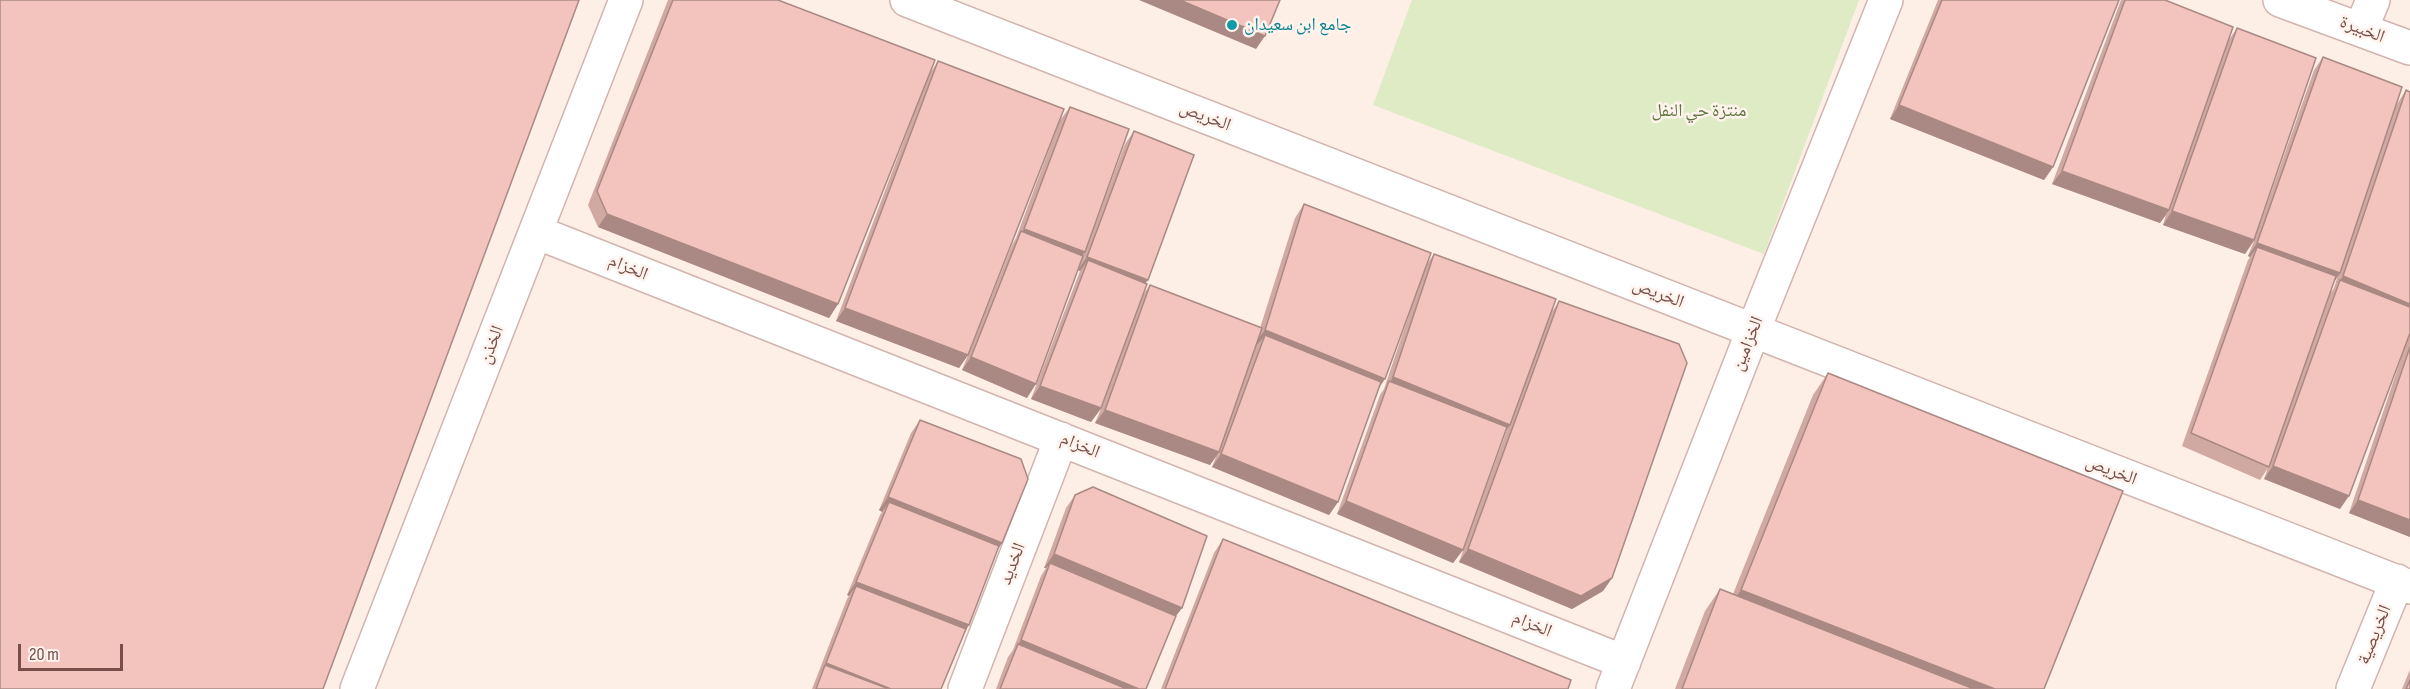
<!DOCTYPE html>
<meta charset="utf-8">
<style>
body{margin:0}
#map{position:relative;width:2410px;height:689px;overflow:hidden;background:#fdeee6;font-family:"Sofia Sans Condensed",sans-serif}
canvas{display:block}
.scale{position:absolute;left:18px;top:644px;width:105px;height:27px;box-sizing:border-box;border:3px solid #774e4a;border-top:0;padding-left:8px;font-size:18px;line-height:21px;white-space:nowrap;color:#774e4a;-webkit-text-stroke:4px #fff3ed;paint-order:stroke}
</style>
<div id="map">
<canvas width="2410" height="689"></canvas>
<div class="scale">20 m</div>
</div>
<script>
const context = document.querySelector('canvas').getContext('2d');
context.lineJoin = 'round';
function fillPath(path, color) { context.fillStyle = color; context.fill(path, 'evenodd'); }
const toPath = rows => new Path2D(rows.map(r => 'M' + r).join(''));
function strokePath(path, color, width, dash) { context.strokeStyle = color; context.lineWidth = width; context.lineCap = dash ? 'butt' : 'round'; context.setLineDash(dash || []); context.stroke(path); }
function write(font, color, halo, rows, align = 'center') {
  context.font = font + ' "Sofia Sans Condensed","Noto Naskh Arabic",sans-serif'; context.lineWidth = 5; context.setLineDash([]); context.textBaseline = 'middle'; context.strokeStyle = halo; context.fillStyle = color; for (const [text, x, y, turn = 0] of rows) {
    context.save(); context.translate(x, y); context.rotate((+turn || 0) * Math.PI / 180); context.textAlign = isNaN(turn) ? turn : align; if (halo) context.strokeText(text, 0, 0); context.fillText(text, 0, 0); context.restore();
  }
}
fillPath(toPath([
 [1412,0,1859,0,1764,254,1373,105]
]), '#deebc4');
const minor = toPath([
 [907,0,2410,587],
 [2280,0,2410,48],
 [2361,29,2373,0],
 [536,232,1624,662],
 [357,689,626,0],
 [965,689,1061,439],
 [1613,689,1753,331,1886,0],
 [2353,689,2397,581]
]);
strokePath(minor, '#d1b5ae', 36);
strokePath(minor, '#fff', 33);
fillPath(toPath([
 [668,0,778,0,930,73,938,61,973,343,1012,245,1016,238,1060,120,1070,107,1085,252,1125,144,1134,131,1148,280,1145,283,1142,296,1150,285,1260,328,1295,218,1304,204,1427,264,1434,254,1551,313,1559,301,1612,578,1603,591,1572,609,1459,562,1508,427,1505,432,1463,550,1453,563,1337,514,1380,395,1384,389,1413,303,1385,379,1379,387,1338,502,1329,515,1212,467,1216,457,1210,465,1095,423,1101,409,1091,422,1031,399,1080,271,1078,270,1027,398,962,370,968,355,959,368,836,321,921,95,838,304,829,318,598,227,588,205],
 [1938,0,2119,0,2053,167,2044,180,1890,119],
 [2121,0,2165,0,2228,41,2237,28,2261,221,2314,70,2323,57,2397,104,2406,90,2410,92,2410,537,2349,513,2408,338,2340,509,2264,479,2268,468,2260,480,2182,446,2248,260,2250,257,2248,256,2254,241,2245,254,2163,225,2166,215,2160,223,2052,184],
 [2338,275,2334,288,2330,294,2334,282],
 [1828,373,2044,689,1675,689,1705,611,1720,589,1733,594,1813,395],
 [920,420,1002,543,997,551,969,625,966,630,941,689,812,689,847,599,849,596,847,595,880,515,882,512,879,510,911,433],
 [1075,495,1182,608,1176,616,1146,689,996,689,1008,657,1013,650,1041,576,1046,568,1044,568,1066,508],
 [1223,539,1568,689,1161,689,1214,553],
 [2410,670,2410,689,2402,689,2409,672]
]), '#d1a9a3');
fillPath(toPath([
 [1139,0,1180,0,1265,36,1256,49],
 [1899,105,2053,167,2044,180,1890,119],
 [2062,171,2169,210,2160,223,2052,184],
 [2172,211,2254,240,2245,254,2163,225],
 [607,214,838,304,829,318,598,227],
 [1024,229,1085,252,1075,265,1019,236],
 [2257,243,2340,273,2331,287,2257,247,2250,257,2248,256],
 [1087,257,1148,280,1138,293,1088,260,1080,271,1078,270],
 [2343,276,2410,304,2410,321,2339,282],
 [845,308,968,355,959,368,836,321],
 [1265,330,1385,379,1376,392,1265,335,1258,344,1255,343],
 [971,357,1036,384,1027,398,962,370],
 [1393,377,1510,425,1501,438,1389,383],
 [1040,386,1101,408,1091,422,1031,399],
 [1105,410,1219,452,1210,465,1095,423],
 [1221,454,1338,502,1329,515,1212,467],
 [2273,466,2349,496,2340,509,2264,479],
 [888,497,1002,543,993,556,889,502,882,512,879,510],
 [2358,500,2410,520,2410,537,2349,513],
 [1346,501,1463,550,1453,563,1337,514],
 [1468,549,1612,578,1603,591,1572,609,1459,562],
 [1054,554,1182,608,1172,621,1050,563,1046,568,1044,568],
 [856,582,969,625,960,639,856,586,849,596,847,595],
 [1741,590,1995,689,1923,689,1725,612],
 [1021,640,1139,689,1097,689,1016,647],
 [826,663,891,689,849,689,825,665,817,676]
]), '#aa8984');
const building = toPath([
 [0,0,579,0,323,689,0,689,0,0],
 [673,0,778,0,935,60,838,304,607,214,597,191,673,0],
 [1180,0,1280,0,1265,36,1180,0],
 [1942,0,2119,0,2053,167,1899,105,1942,0],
 [2125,0,2165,0,2233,27,2169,210,2062,171,2125,0],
 [2237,28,2316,58,2254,240,2172,211,2237,28],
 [2323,57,2402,87,2340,273,2257,243,2323,57],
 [938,61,1064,109,968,355,845,308,938,61],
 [2406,90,2410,92,2410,304,2343,276,2406,90],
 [1070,107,1129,129,1085,252,1024,229,1070,107],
 [1134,131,1194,155,1148,280,1087,257,1134,131],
 [1304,204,1431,253,1385,379,1265,330,1304,204],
 [1021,231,1083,256,1036,384,971,357,1021,231],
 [2257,247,2336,276,2269,467,2191,433,2257,247],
 [1434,254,1556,299,1510,425,1393,377,1434,254],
 [1088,260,1147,284,1101,408,1040,386,1088,260],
 [2340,280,2410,307,2410,333,2349,496,2273,466,2340,280],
 [1150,285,1262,328,1219,452,1105,410,1150,285],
 [1559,301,1679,344,1687,363,1612,578,1581,596,1468,549,1559,301],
 [1265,335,1381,382,1338,502,1221,454,1265,335],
 [2410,347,2410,520,2358,500,2410,347],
 [1828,373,2123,491,2044,689,1995,689,1741,590,1828,373],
 [1389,381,1507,427,1463,550,1346,501,1389,381],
 [920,420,1021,459,1028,479,1002,543,888,497,920,420],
 [1093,487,1207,536,1182,608,1054,554,1075,495,1093,487],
 [889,502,999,546,969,625,856,582,889,502],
 [1223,539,1571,680,1568,689,1165,689,1223,539],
 [1050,563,1176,616,1146,689,1139,689,1021,640,1050,563],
 [856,586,966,629,941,689,891,689,826,663,856,586],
 [1720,589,1974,689,1682,689,1720,589],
 [1018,644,1127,689,1000,689,1018,644],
 [825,665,889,689,816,689,825,665],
 [2410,680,2410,689,2406,689,2410,680]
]);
fillPath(building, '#f3c4bd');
strokePath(building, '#aa8984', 1.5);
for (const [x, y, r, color] of [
 [1232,25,6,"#0f9aa8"]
]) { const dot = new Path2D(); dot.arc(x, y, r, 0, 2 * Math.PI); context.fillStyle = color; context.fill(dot); strokePath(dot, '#fff3ed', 2); }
write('18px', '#0d838f', '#fff3ed', [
 ["جامع ابن سعيدان",1244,25]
], 'left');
write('18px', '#774e4a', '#fff3ed', [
 ["الخبيرة",2362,30,21],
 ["الخريص",1205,117,21],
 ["الخزام",628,268,22],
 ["الخريص",1658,294,21],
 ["الخزامين",1748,344,-68],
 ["الخذن",492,345,-69],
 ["الخزام",1080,446,22],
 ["الخريص",2111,471,21],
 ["الخديد",1013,564,-69],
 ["الخزام",1532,625,22],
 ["الخريصية",2375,635,-68]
]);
write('18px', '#5e773f', '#fff3ed', [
 ["منتزة حي النفل",1699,111]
]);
</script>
